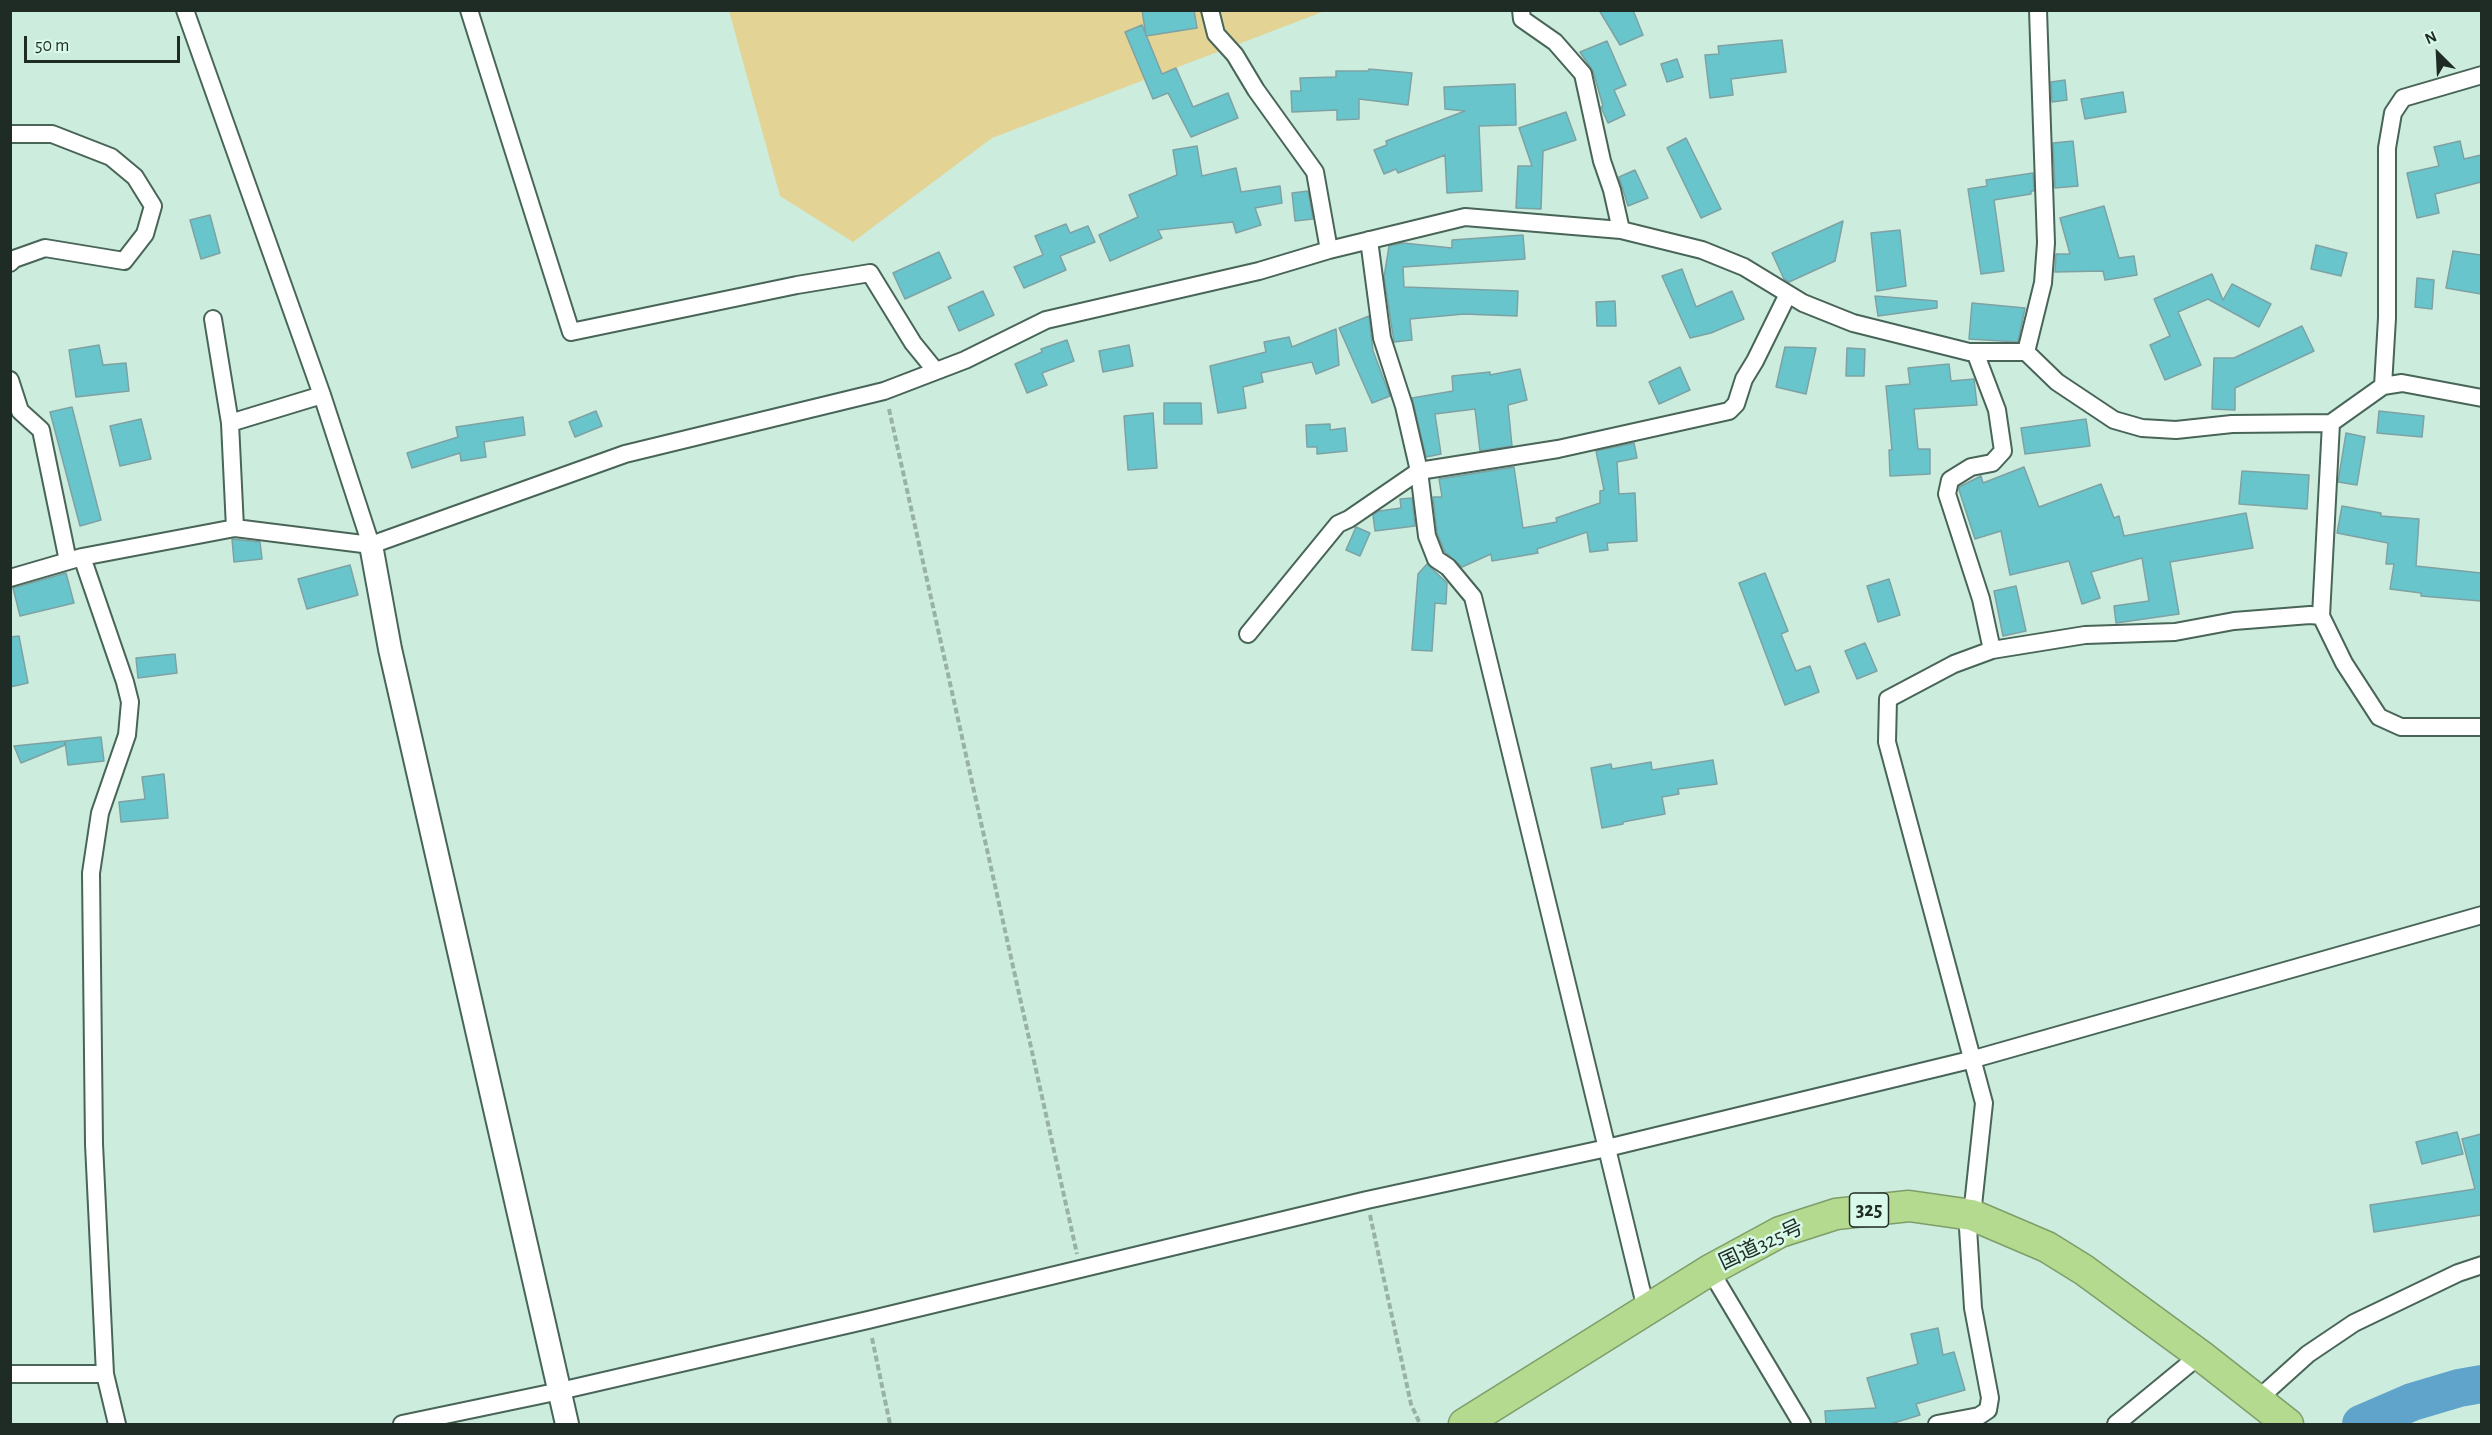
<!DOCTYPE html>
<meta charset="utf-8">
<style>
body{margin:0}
#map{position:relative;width:2492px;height:1435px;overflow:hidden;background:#ccecdd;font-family:"Alegreya Sans",sans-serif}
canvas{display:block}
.frame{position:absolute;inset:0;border:12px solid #1f2b25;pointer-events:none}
.north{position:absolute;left:2408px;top:24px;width:60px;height:60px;-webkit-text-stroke:4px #d9f9ea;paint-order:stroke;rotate:336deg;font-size:16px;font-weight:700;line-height:24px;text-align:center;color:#1f2b25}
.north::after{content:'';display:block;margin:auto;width:21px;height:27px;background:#1f2b25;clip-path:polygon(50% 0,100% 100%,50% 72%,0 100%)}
.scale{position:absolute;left:24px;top:36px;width:156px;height:27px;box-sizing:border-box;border:3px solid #1f2b25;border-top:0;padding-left:8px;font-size:18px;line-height:21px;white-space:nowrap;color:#1f2b25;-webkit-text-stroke:4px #d9f9ea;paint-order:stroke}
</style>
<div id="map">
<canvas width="2492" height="1435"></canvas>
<div class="frame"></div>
<div class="north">N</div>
<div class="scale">50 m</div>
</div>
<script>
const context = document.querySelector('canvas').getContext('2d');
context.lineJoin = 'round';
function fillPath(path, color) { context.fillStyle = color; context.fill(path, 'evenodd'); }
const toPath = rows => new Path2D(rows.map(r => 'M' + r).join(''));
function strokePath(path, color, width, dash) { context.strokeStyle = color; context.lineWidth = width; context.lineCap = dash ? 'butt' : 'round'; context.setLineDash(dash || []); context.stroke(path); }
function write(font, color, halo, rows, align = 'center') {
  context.font = font + ' "Alegreya Sans","Noto Sans JP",sans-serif'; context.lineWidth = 5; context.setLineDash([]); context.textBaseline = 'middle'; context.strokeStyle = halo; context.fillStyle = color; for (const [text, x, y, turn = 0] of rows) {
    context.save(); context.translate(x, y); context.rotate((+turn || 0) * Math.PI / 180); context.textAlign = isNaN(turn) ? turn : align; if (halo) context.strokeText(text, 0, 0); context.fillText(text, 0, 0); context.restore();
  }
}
fillPath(toPath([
 [729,11,1325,11,992,138,853,242,780,196]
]), '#e3d495');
strokePath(toPath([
 [2361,1424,2412,1402,2459,1388,2482,1384]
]), '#60a4cb', 38);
const building = toPath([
 [1142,10,1194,10,1197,28,1146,36,1142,10],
 [1599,10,1633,10,1643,35,1620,45,1599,10],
 [1142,25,1162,74,1176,68,1193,107,1228,93,1238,118,1191,137,1168,93,1153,99,1125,32,1142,25],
 [1782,40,1786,72,1731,79,1733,95,1710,98,1705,55,1719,54,1718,46,1782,40],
 [1607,41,1626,85,1614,90,1625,115,1608,123,1601,107,1603,106,1593,71,1580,52,1607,41],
 [1677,59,1683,77,1667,82,1661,64,1677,59],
 [1369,69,1412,73,1408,105,1359,99,1359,119,1337,120,1337,110,1292,112,1291,91,1301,91,1300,78,1336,77,1336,71,1368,71,1369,69],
 [2065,80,2067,100,2052,102,2051,82,2065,80],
 [1515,84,1516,125,1479,126,1482,191,1447,193,1445,155,1398,173,1396,169,1384,174,1374,150,1387,145,1386,141,1465,111,1445,109,1444,87,1515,84],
 [2123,92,2126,112,2085,119,2081,99,2123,92],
 [1566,112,1576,140,1543,151,1541,209,1516,208,1518,166,1532,166,1519,128,1566,112],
 [1686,138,1721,209,1701,218,1667,148,1686,138],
 [2073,141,2078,186,2055,188,2053,143,2073,141],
 [2460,141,2464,159,2481,155,2481,182,2435,194,2439,213,2417,218,2407,173,2439,166,2434,147,2460,141],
 [1197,146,1202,176,1236,168,1241,192,1280,186,1282,203,1255,208,1261,225,1236,233,1233,222,1158,230,1162,238,1110,261,1099,235,1138,217,1129,195,1177,175,1173,150,1197,146],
 [1635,170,1648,198,1628,206,1619,177,1635,170],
 [2033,173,2034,191,2031,191,2031,194,1994,200,2004,271,1981,274,1968,189,1987,186,1986,180,2033,173],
 [1308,191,1313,219,1295,221,1292,193,1308,191],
 [2104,206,2119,258,2134,256,2137,275,2105,280,2103,271,2055,272,2056,254,2070,254,2060,218,2104,206],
 [210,215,220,253,201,259,190,220,210,215],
 [1843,221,1835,261,1789,282,1784,279,1772,253,1843,221],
 [1066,224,1070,233,1088,226,1095,242,1060,256,1066,270,1024,288,1014,267,1043,255,1035,236,1066,224],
 [1900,230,1906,286,1877,291,1871,233,1900,230],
 [1523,235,1525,259,1403,267,1404,287,1518,291,1517,316,1464,314,1410,319,1412,340,1394,342,1384,277,1389,246,1403,243,1452,248,1452,240,1523,235],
 [2316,245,2347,253,2341,276,2311,269,2316,245],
 [2453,251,2481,255,2481,294,2446,288,2453,251],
 [939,252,951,278,905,299,893,273,939,252],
 [1682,269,1696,307,1732,291,1744,319,1711,333,1690,338,1662,276,1682,269],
 [2212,274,2223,300,2232,284,2271,304,2259,327,2208,299,2178,312,2201,365,2165,380,2150,345,2170,336,2154,299,2212,274],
 [2417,278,2434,280,2432,309,2415,307,2417,278],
 [983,291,994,315,959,331,948,307,983,291],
 [1875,296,1937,301,1937,308,1878,316,1875,296],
 [1615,301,1616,326,1597,326,1596,302,1615,301],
 [1972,303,2025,308,2018,342,1969,339,1972,303],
 [1369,316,1373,351,1390,396,1372,403,1339,328,1369,316],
 [2302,326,2314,351,2235,388,2235,410,2212,409,2214,358,2234,358,2302,326],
 [1336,329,1339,365,1316,374,1312,362,1261,373,1263,382,1243,387,1246,408,1218,413,1210,366,1266,352,1264,342,1289,337,1292,347,1336,329],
 [1067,340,1074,361,1042,373,1047,385,1027,393,1015,364,1042,352,1041,349,1067,340],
 [99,345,103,365,126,363,129,391,76,397,69,350,99,345],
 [1129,345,1133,366,1103,372,1099,351,1129,345],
 [1785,347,1816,348,1806,394,1776,387,1785,347],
 [1847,348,1865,349,1864,376,1846,376,1847,348],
 [1949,364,1951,381,1974,379,1977,405,1914,409,1918,449,1930,449,1930,474,1890,476,1889,450,1892,450,1886,386,1910,384,1908,368,1949,364],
 [1680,367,1690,390,1659,404,1649,382,1680,367],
 [1520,369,1527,400,1508,405,1512,446,1480,451,1475,409,1435,414,1441,454,1426,457,1412,398,1453,391,1452,376,1490,372,1490,375,1520,369],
 [1164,403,1201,403,1202,424,1164,424,1164,403],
 [72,407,101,520,80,526,50,412,72,407],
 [596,411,602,426,575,437,569,422,596,411],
 [2379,411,2424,416,2422,437,2377,433,2379,411],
 [1153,413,1157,468,1128,470,1124,416,1153,413],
 [523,417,525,435,484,442,486,457,461,461,460,453,412,468,407,453,458,437,456,427,523,417],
 [141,419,151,459,120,466,110,426,141,419],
 [2086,419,2090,446,2025,454,2021,428,2086,419],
 [1330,424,1330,430,1345,428,1347,451,1317,454,1317,447,1307,447,1306,425,1330,424],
 [2346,433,2365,437,2357,485,2338,482,2346,433],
 [1634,443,1637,458,1617,462,1619,494,1635,493,1637,541,1607,543,1608,550,1590,552,1587,532,1537,549,1538,553,1492,561,1491,554,1462,567,1445,552,1437,533,1433,497,1442,497,1439,479,1514,467,1523,528,1557,522,1556,518,1600,503,1600,491,1604,490,1596,451,1634,443],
 [2024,467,2039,507,2101,484,2114,518,2119,516,2124,536,2246,513,2253,548,2170,562,2179,614,2116,623,2114,606,2149,601,2142,558,2091,572,2100,598,2082,604,2069,561,2010,575,2001,531,1975,539,1959,490,1959,487,1981,476,1983,483,2024,467],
 [2242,471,2309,475,2307,509,2239,504,2242,471],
 [1412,498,1415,526,1375,531,1373,515,1379,511,1401,508,1400,499,1412,498],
 [2342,506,2381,513,2381,516,2419,519,2416,566,2481,573,2481,601,2421,596,2421,593,2390,589,2394,564,2386,564,2388,543,2337,533,2342,506],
 [1356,527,1370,533,1360,556,1346,550,1356,527],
 [232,539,260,542,262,559,234,562,232,539],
 [1427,564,1447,583,1446,604,1435,603,1432,651,1412,650,1418,574,1427,564],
 [350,565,358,595,307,609,298,579,350,565],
 [66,573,74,603,20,616,13,588,66,573],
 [1765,573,1788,631,1781,634,1796,671,1810,666,1819,692,1785,705,1739,583,1765,573],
 [1889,579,1900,615,1878,622,1867,586,1889,579],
 [2016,586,2026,631,2003,636,1994,591,2016,586],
 [19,636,28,683,10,687,10,637,19,636],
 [1865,643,1877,671,1857,679,1845,651,1865,643],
 [175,654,177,673,138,678,136,658,175,654],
 [101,737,104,761,68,765,65,741,101,737],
 [64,741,65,745,21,763,14,746,64,741],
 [1713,760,1717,784,1678,789,1679,794,1662,797,1665,814,1623,822,1623,824,1602,828,1591,768,1611,764,1612,769,1651,762,1652,770,1713,760],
 [164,774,168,818,121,822,119,802,145,799,142,777,164,774],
 [2457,1132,2463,1154,2422,1164,2416,1142,2457,1132],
 [2481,1134,2481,1215,2374,1232,2370,1205,2475,1189,2462,1139,2481,1134],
 [1938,1328,1943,1355,1954,1352,1965,1390,1916,1404,1920,1415,1887,1425,1826,1425,1825,1411,1876,1408,1867,1378,1918,1364,1911,1334,1938,1328]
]);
fillPath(building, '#67c5cb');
strokePath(building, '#7ea2a4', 1.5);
const street = toPath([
 [185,10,322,395,371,545],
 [469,10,571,332,797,285,870,273,913,343,935,370],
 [1210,10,1216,34,1235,55,1256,90,1315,172,1329,250],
 [1521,10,1522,19,1555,42,1583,74,1602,161,1612,190,1621,230],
 [10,134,52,134,111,157,135,177,153,206,145,234,124,261,45,248,14,259,10,263],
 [1369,240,1382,338,1404,406,1419,471,1427,536,1436,559,1448,567,1473,597,1646,1309],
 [213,319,230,423,322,395],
 [1975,352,1997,410,2003,451,1992,463,1971,467,1950,480,1947,494,1981,599,1992,650],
 [2026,352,2043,283,2046,243,2038,10],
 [10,380,20,411,41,430,68,561],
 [2383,386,2387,318,2387,148,2393,113,2403,98,2482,75],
 [230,423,235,528],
 [2331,423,2321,616,2344,663,2379,717,2401,727,2482,727],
 [82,557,125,682,130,702,127,735,100,813,91,873,94,1144,105,1374,117,1424],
 [10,578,82,557,235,528,371,545,625,454,884,391,965,360,1046,320,1259,271,1329,250,1465,217,1621,230,1702,250,1744,267,1803,303,1853,323,1969,352,2026,352,2057,382,2114,420,2142,428,2176,430,2232,424,2331,423,2383,386,2402,383,2482,398],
 [1248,634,1338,524,1349,519,1419,471,1558,449,1729,411,1736,404,1744,379,1755,361,1788,294],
 [1710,1270,1802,1424],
 [10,1374,105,1374],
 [2257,1400,2308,1354,2354,1323,2458,1273,2482,1265],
 [402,1424,560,1391,868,1320,1367,1200,1607,1148,1974,1059,2482,915],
 [1937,1424,1979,1416,1988,1410,1990,1398,1973,1308,1968,1228,1972,1215,1984,1103,1887,742,1888,699,1954,664,1992,650,2085,635,2175,632,2234,621,2310,615,2321,616],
 [2116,1424,2200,1355]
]);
const secondary = toPath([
 [371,545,390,649,567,1424]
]);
const highway = toPath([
 [1464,1424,1710,1270,1780,1232,1836,1214,1909,1206,1972,1215,2047,1247,2084,1270,2200,1355,2288,1424]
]);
strokePath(street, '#486558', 20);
strokePath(secondary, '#486558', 26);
strokePath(highway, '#7f9d6a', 33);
strokePath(toPath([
 [889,409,1077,1254],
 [1370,1215,1411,1404,1420,1424],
 [872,1338,890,1424]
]), '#98b2a5', 4, [6, 3]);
strokePath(street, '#fff', 16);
strokePath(secondary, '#fff', 22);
strokePath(highway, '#b3da8f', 30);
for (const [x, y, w] of [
 [1869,1210,39]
]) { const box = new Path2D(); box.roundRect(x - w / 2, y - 17, w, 34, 4.5); context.fillStyle = '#d9f9ea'; context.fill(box); strokePath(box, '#1f2b25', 1.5); }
write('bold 20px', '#1f2b25', null, [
 ["325",1869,1210]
]);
write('21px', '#1f2b25', '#d9f9ea', [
 ["国道325号",1761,1245,-25]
]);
</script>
